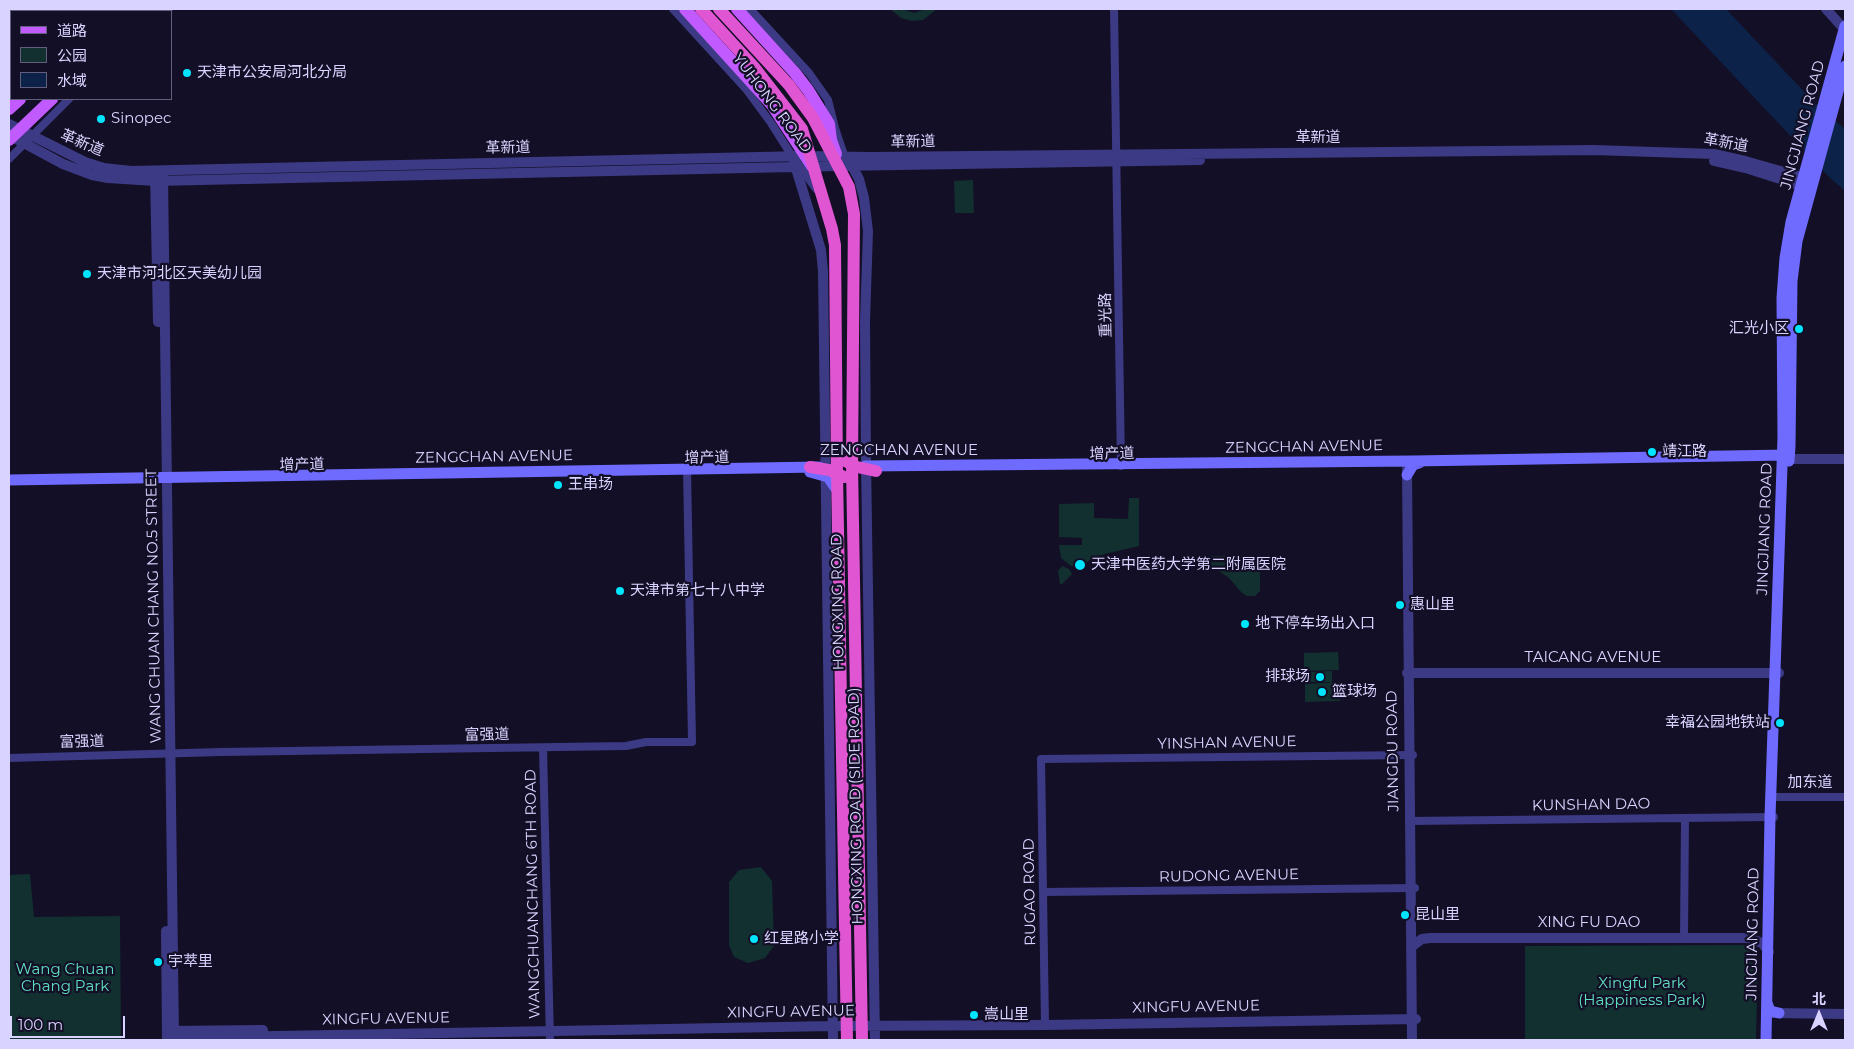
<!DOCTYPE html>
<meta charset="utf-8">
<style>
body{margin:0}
#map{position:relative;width:1854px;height:1049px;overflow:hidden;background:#130f26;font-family:Montserrat,"Noto Sans SC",sans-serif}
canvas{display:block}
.frame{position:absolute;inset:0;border:10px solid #d9d4ff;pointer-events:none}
.legend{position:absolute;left:10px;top:10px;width:162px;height:90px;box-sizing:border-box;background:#130f26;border:1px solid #625e7d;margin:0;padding:6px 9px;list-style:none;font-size:15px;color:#d9d4ff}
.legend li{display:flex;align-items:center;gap:10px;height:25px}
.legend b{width:25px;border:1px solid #625e7d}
.north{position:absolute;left:1794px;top:989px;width:50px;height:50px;-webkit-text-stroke:4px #130f26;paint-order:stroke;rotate:0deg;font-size:14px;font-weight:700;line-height:20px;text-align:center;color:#d9d4ff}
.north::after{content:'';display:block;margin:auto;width:18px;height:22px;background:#d9d4ff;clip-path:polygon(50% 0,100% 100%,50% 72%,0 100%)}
.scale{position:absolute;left:10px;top:1016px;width:115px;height:22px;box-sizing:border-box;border:2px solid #d9d4ff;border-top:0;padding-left:6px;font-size:15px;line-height:18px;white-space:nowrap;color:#d9d4ff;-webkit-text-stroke:4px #130f26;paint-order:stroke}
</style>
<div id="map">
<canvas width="1854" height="1049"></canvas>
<div class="frame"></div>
<ul class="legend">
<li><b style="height:6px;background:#c25bff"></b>道路</li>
<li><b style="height:14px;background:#12302f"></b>公园</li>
<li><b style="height:14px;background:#0c2248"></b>水域</li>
</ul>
<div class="north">北</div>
<div class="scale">100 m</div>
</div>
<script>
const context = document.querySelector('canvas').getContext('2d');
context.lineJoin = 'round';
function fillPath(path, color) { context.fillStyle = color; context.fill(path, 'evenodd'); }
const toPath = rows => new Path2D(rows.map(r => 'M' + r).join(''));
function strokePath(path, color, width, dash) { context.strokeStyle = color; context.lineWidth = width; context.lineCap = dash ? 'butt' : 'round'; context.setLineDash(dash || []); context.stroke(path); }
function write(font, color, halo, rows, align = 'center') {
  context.font = font + ' Montserrat,"Noto Sans SC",sans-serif'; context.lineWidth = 4.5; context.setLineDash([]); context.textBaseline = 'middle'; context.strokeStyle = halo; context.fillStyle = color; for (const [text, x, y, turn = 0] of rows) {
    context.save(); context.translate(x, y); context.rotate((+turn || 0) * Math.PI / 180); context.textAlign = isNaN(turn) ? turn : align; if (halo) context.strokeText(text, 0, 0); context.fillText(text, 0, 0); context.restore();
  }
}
fillPath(toPath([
 [890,9,902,9,914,13,926,9,937,9,923,20,912,21,901,18],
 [973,180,974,213,955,213,954,181],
 [1129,498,1139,498,1139,546,1105,554,1090,560,1080,568,1071,566,1061,558,1059,545,1082,545,1082,538,1059,537,1059,504,1094,503,1094,518,1128,519],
 [1254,555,1258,557,1260,560,1260,591,1255,596,1247,596,1242,593,1229,578,1209,564,1206,558,1210,556],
 [1062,566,1069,569,1072,574,1062,584,1060,584,1058,571],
 [1338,652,1339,670,1304,671,1304,653],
 [1332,671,1332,682,1309,682,1309,672],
 [1339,682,1340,701,1305,702,1305,684],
 [761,867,772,881,774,946,765,958,748,963,734,957,729,945,729,882,739,870],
 [30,874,34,917,120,916,121,1040,9,1040,9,875],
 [1750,945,1758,953,1756,1040,1525,1040,1525,946]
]), '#12302f');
fillPath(toPath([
 [1671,9,1726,9,1813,101,1845,129,1845,191,1829,177]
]), '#0c2248');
strokePath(toPath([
 [673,9,746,89,771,123,792,156,816,189],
 [750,9,809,73,828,100,835,128,846,161],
 [1114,9,1121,466],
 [167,11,169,9],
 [9,159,69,99],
 [543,748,550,1040],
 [9,758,221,752,626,746,646,742,692,742,687,469],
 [1775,797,1845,797],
 [1409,821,1774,817],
 [1043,892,1415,888],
 [1684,939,1685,818],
 [1045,1025,1041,759,1413,755]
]), '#3d3a85', 8);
strokePath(toPath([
 [1826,9,1845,30],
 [9,124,85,162,104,168,131,171,804,156,870,157,1594,150,1714,154,1745,161,1809,179],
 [9,135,63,164,92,175,108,178,155,181,838,166,1200,160],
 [1714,161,1749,169,1808,188],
 [794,162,821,250,823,271,833,1040],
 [850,162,859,179,864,198,868,231,865,321,866,462,875,1040],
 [155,174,158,322],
 [163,174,174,1037],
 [1789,459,1845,459],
 [1407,469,1412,1040],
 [1407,673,1779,673],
 [166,931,167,1037],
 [1411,947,1422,939,1430,938,1749,938,1762,943,1769,952],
 [1771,1013,1845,1014],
 [167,1031,263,1030],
 [167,1038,833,1026,1045,1025,1416,1019]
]), '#3d3a85', 10);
strokePath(toPath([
 [1789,461,1790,446,1792,281,1797,241,1845,66],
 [865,466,1412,461,1789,455],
 [810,472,828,477,837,490],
 [1407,475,1413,465,1421,462],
 [9,480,819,467],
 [1767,1003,1770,1011,1779,1013],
 [1766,1040,1770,817,1783,437,1782,298,1785,258,1791,222,1845,26]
]), '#6f6bff', 11);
strokePath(toPath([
 [685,9,772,105,812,166],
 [737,9,795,73,808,90,829,124,831,140,836,154],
 [102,11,104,9],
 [115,11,118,9],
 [137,11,139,9],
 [154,11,157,9],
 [9,109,20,99],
 [9,140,52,99]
]), '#c25bff', 12);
strokePath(toPath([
 [701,9,754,67,802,129,832,229,835,245,837,473,847,1040],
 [719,9,789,85,813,118,849,187,854,214,852,466,862,1040],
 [847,462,857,467,876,471],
 [810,467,829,470,844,477]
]), '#e055d1', 12);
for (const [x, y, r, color] of [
 [187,73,5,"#00e5ff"],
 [101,119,5,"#00e5ff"],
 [87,274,5,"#00e5ff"],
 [1799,329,5,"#00e5ff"],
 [1652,452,5,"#00e5ff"],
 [558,485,5,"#00e5ff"],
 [1080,565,6,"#00e5ff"],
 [620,591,5,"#00e5ff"],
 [1400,605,5,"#00e5ff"],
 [1245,624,5,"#00e5ff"],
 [1320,677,5,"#00e5ff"],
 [1322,692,5,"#00e5ff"],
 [1780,723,5,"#00e5ff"],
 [1405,915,5,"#00e5ff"],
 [754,939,5,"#00e5ff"],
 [158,962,5,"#00e5ff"],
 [974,1015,5,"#00e5ff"]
]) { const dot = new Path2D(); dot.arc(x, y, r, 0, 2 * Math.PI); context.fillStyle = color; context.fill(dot); strokePath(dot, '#130f26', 2); }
write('15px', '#d9d4ff', '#130f26', [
 ["天津市公安局河北分局",197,73],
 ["Sinopec",111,119],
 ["天津市河北区天美幼儿园",97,274],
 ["汇光小区",1789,329,"right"],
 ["靖江路",1662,452],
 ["王串场",568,485],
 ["天津中医药大学第二附属医院",1091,565],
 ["天津市第七十八中学",630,591],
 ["惠山里",1410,605],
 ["地下停车场出入口",1255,624],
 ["排球场",1310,677,"right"],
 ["篮球场",1332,692],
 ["幸福公园地铁站",1770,723,"right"],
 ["昆山里",1415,915],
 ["红星路小学",764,939],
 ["宇萃里",168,962],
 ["嵩山里",984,1015]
], 'left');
write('15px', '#d9d4ff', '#130f26', [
 ["YUHONG ROAD",772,103,53],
 ["JINGJIANG ROAD",1803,125,-75],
 ["革新道",1318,138],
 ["革新道",913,142,-1],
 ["革新道",82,143,23],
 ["革新道",1726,143,10],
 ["革新道",508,148,-1],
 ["重光路",1106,315,-91],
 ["ZENGCHAN AVENUE",1304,447,-1],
 ["ZENGCHAN AVENUE",899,451],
 ["增产道",1112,454,-1],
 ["ZENGCHAN AVENUE",494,457,-1],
 ["增产道",707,458,-1],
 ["增产道",302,465,-1],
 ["JINGJIANG ROAD",1765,529,-88],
 ["HONGXING ROAD",838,602,-91],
 ["WANG CHUAN CHANG NO.5 STREET",154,606,-91],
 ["TAICANG AVENUE",1593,658],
 ["富强道",487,735,-1],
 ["富强道",82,742,-1],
 ["YINSHAN AVENUE",1227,743,-1],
 ["JIANGDU ROAD",1393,751,-91],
 ["加东道",1810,783],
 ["KUNSHAN DAO",1591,805,-1],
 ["HONGXING ROAD (SIDE ROAD)",856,806,-91],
 ["RUDONG AVENUE",1229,876,-1],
 ["RUGAO ROAD",1030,892,-91],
 ["WANGCHUANCHANG 6TH ROAD",533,894,-91],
 ["XING FU DAO",1589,923],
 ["JINGJIANG ROAD",1753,934,-89],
 ["XINGFU AVENUE",1196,1007,-1],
 ["XINGFU AVENUE",791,1012,-1],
 ["XINGFU AVENUE",386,1019,-1]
]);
write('15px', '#5fe0c0', '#130f26', [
 ["Wang Chuan",65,970],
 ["Chang Park",65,987],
 ["Xingfu Park",1642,984],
 ["(Happiness Park)",1642,1001]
]);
</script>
